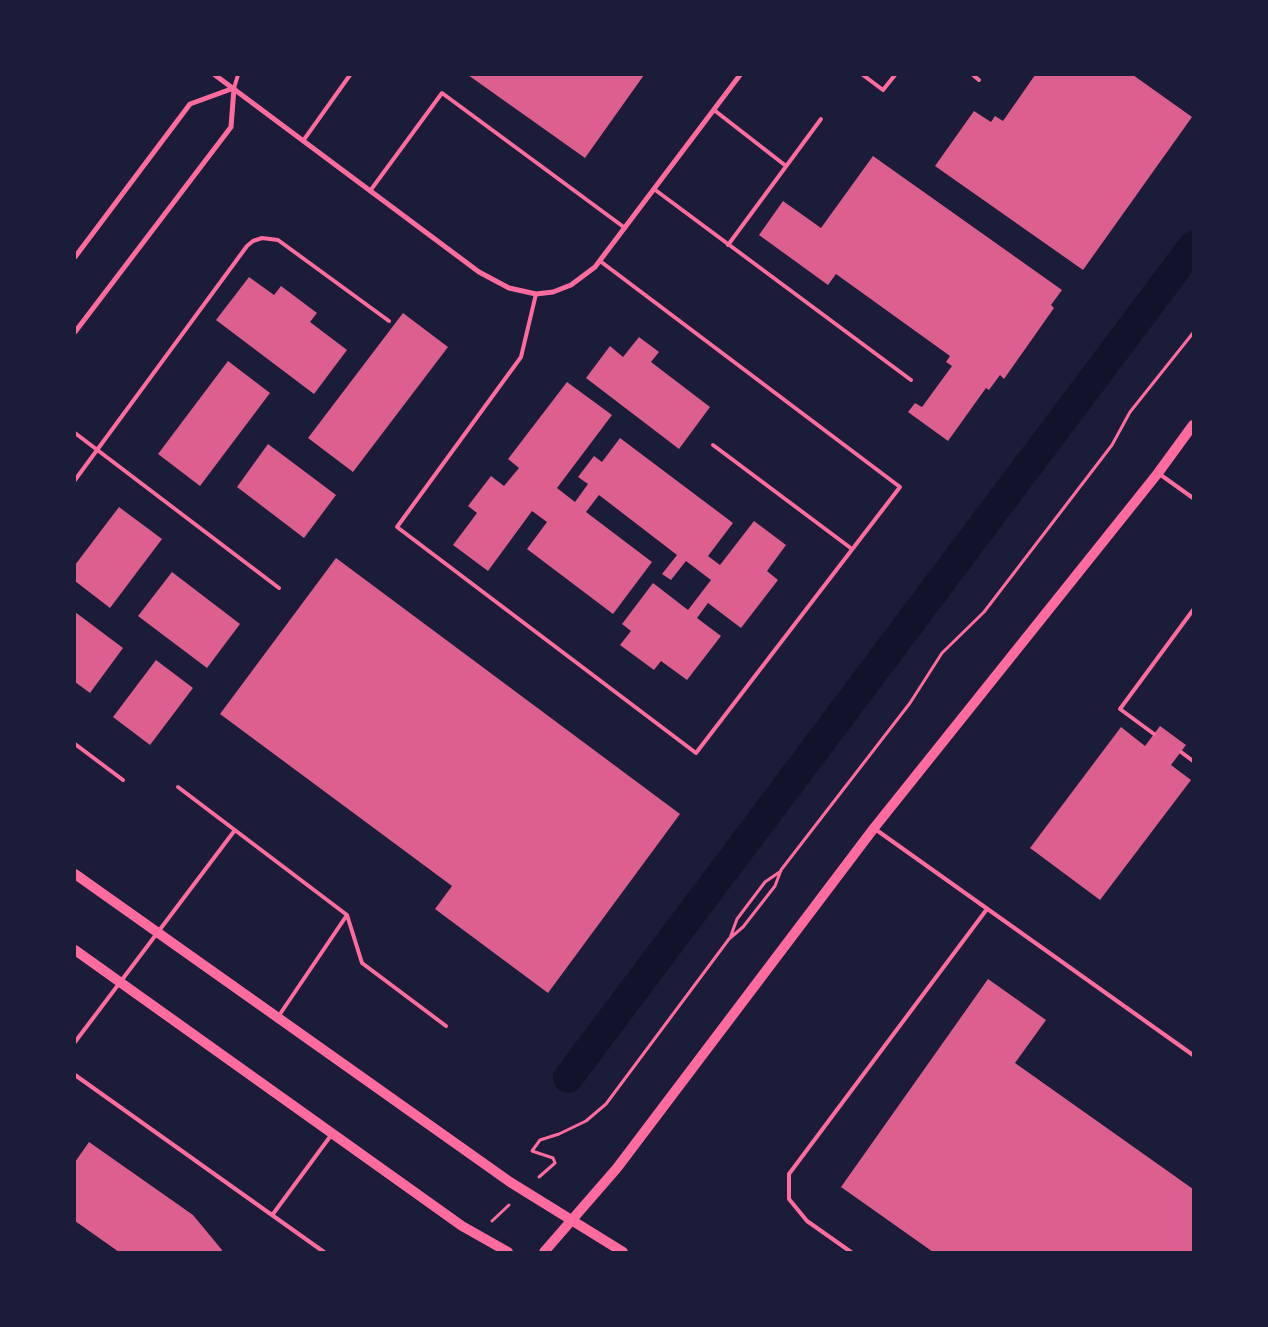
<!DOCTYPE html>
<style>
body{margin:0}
#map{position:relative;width:1268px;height:1327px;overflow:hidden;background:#1b1b3a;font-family:Quicksand,sans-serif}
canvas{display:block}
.frame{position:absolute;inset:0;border:76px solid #1b1b3a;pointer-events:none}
</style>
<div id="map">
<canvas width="1268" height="1327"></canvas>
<div class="frame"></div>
</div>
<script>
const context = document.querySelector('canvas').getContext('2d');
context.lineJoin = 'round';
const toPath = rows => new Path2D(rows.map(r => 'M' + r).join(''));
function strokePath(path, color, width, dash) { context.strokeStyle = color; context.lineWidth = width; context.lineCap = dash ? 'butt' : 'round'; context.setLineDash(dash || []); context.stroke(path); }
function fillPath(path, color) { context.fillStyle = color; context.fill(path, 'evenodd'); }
strokePath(toPath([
 [568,1078,1193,246]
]), '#12122b', 30);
fillPath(toPath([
 [468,75,644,75,585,158],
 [1035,75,1133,75,1192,117,1083,270,935,166,974,111,991,122,995,116,1003,121],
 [873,156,1062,290,1051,305,1054,308,1004,379,1000,375,989,390,986,388,948,441,908,412,915,403,922,407,952,366,946,362,950,356,836,274,828,285,759,235,783,201,821,228],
 [249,277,274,295,281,286,317,313,310,322,347,350,314,394,216,320],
 [403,313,448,347,353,472,308,438],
 [639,337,659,352,651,362,710,407,679,449,586,378,610,346,623,357],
 [228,361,270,393,200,486,158,454],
 [567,382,612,415,557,488,575,502,588,484,578,477,594,456,602,462,620,438,733,523,708,556,720,565,754,521,786,545,767,571,778,580,741,628,708,603,697,618,721,636,687,680,661,661,654,670,620,645,631,631,622,624,653,583,688,610,711,580,686,561,671,580,662,574,677,555,599,495,586,512,652,562,613,614,527,549,547,522,532,511,488,571,453,545,477,513,468,506,491,476,504,486,519,468,508,459],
 [268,444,336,495,304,538,237,487],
 [119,507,162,539,110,608,75,581,75,565],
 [336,558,680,814,548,993,435,909,452,886,220,714],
 [172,572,240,624,207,668,138,616],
 [75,612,123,648,90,693,75,682],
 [156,660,193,688,150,745,113,717],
 [1160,726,1186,745,1171,765,1191,780,1100,900,1030,848,1121,727,1145,746],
 [988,979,1046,1020,1015,1063,1193,1189,1193,1252,933,1252,841,1187],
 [89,1142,193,1215,222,1250,221,1252,119,1252,75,1221,75,1162]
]), '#dd5f8e');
strokePath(toPath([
 [730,938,737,919,765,882,781,871],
 [539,1177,555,1163,553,1158,532,1151,540,1140,559,1134,586,1121,606,1104,729,939,743,927,775,886,781,870,910,703,942,653,984,612,1112,445,1130,412,1193,333],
 [492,1221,509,1205]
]), '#ff6b9d', 3);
strokePath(toPath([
 [863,75,883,90,895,75],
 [973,75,979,80],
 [234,88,238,75],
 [714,110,786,166],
 [303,141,350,75],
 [654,189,911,380],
 [370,191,442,93,625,228],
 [728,245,821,119],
 [536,294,521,357,397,527,696,753,900,487,600,261],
 [75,433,279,588],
 [713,445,852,549],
 [1158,473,1193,498],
 [75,480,247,246,253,241,262,238,278,240,389,321],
 [1154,734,1120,709,1193,610],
 [75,744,123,780],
 [1181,752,1193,761],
 [178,787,347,915,362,963,446,1026],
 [875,829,1193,1055],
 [278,1017,347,915],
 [75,1042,235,830],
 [75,1075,324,1252],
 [273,1214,332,1134],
 [851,1252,807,1221,789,1199,789,1174,987,909]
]), '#ff6b9d', 4);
strokePath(toPath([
 [215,75,479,272,509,288,536,294,553,292,571,285,595,267,740,75],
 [75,257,190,104,234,88,231,127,75,332]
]), '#ff6b9d', 5);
strokePath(toPath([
 [75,874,510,1182,623,1252],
 [75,950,462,1226,508,1252],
 [544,1252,617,1168,874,828,1158,473,1193,425]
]), '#ff6b9d', 10);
</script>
